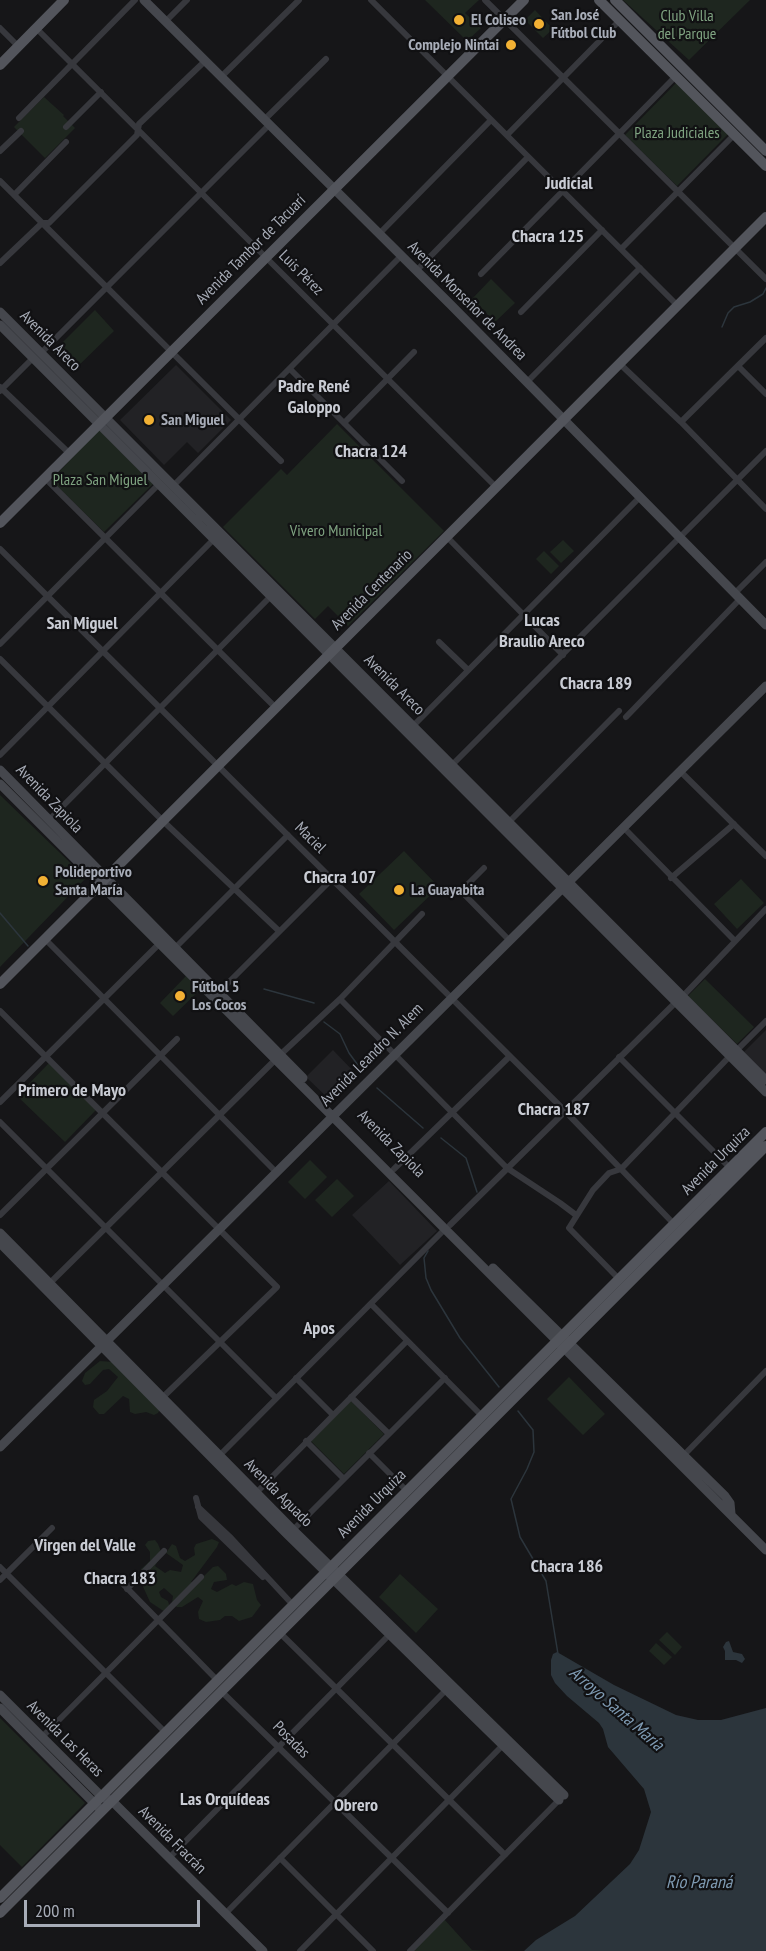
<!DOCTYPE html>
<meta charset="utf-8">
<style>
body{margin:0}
#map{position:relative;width:766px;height:1951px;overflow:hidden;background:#161618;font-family:"PT Sans Narrow",sans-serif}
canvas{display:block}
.scale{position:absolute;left:24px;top:1900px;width:176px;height:27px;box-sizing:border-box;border:3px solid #a8adb8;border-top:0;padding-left:8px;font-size:18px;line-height:21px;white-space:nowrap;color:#a8adb8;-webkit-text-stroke:4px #111113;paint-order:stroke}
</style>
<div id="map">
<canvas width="766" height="1951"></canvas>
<div class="scale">200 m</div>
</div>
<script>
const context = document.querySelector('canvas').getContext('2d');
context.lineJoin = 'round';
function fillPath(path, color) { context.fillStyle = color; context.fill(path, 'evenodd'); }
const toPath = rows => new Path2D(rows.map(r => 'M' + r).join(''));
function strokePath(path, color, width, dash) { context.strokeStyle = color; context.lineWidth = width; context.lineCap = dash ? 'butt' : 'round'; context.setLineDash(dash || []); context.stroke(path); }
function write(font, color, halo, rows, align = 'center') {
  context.font = font + ' "PT Sans Narrow",sans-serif'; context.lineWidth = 4.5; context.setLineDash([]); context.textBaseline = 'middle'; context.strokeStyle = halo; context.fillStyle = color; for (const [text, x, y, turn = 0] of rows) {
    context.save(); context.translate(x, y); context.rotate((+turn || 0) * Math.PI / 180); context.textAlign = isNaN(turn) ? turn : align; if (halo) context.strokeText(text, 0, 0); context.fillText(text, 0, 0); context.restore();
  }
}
fillPath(toPath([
 [176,365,231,420,198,453,187,442,164,465,120,420],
 [766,1030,766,1074,744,1052],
 [333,1050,357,1075,331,1101,306,1077],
 [389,1181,437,1231,400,1265,352,1215]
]), '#222225');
fillPath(toPath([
 [425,0,479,0,465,13,481,28,467,41],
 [623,0,750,0,689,60],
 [535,10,553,29,543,38,525,20],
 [678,81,730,132,677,186,625,135],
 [44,97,64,115,63,116,75,128,45,158,14,127],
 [491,279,515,303,495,322,472,299],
 [95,310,114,331,72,372,53,352],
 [337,424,444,531,348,626,328,606,315,619,223,527,281,469,287,475],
 [99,430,153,484,104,532,51,480],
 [563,540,574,551,561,563,550,552],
 [544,551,559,566,551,574,536,559],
 [0,795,86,878,0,967],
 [404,851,439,887,394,930,359,894],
 [741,879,764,903,737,929,714,904],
 [186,976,200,990,173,1016,160,1003],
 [705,979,754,1027,737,1044,688,996],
 [49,1063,96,1110,65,1142,17,1096],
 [310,1160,327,1177,305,1199,288,1182],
 [337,1179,354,1196,332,1217,315,1200],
 [100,1361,114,1362,162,1406,158,1413,154,1415,146,1412,135,1414,130,1412,129,1399,123,1396,104,1414,99,1414,93,1407,94,1400,107,1391,118,1377,109,1369,103,1370,90,1384,85,1385,82,1381,85,1373],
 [569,1377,605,1414,583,1435,547,1399],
 [351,1401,384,1434,344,1474,311,1441],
 [212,1539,219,1542,217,1547,191,1582,198,1582,213,1567,218,1566,226,1574,227,1580,214,1582,211,1589,217,1592,232,1584,236,1586,244,1582,253,1584,257,1600,261,1605,252,1617,239,1621,232,1616,225,1616,220,1620,206,1622,199,1619,198,1612,203,1601,198,1597,182,1607,177,1607,172,1603,173,1596,164,1588,159,1592,161,1597,168,1601,170,1608,165,1612,150,1602,140,1580,141,1569,150,1561,150,1552,145,1545,148,1541,155,1540,158,1544,162,1554,155,1566,165,1573,170,1570,181,1572,183,1565,166,1553,172,1544,176,1546,180,1558,185,1561,195,1555,194,1548,196,1544],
 [400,1574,438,1609,416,1633,379,1597],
 [667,1632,682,1647,675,1655,659,1640],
 [656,1643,672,1657,664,1665,649,1651],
 [0,1718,85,1803,22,1867,0,1845],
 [444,1919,472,1950,491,1951,412,1951]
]), '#1e261f');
fillPath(toPath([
 [729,1641,733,1652,742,1654,745,1659,742,1663,736,1660,725,1660,725,1651,723,1647,726,1642],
 [557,1652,614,1685,676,1715,698,1720,721,1720,766,1708,766,1951,524,1951,536,1940,575,1916,630,1864,639,1850,651,1812,644,1789,608,1747,603,1729,599,1723,567,1696,555,1683,551,1675,551,1660,553,1654]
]), '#2c353c');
strokePath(toPath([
 [722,327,728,313,734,307,750,302,763,294,766,288],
 [0,913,28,946],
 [264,989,314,1003],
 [324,1022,340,1034,349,1053,363,1072],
 [377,1088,423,1128],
 [441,1138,466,1158,477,1192],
 [428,1251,424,1258,426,1278,431,1290,460,1338,499,1387],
 [518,1411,533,1430,534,1452,527,1469,511,1499,520,1537,546,1581,558,1654]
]), '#2c353c', 1.5);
strokePath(toPath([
 [371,0,678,306],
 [485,0,766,279],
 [166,21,187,0],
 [0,28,18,46],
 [36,28,496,487],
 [221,77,299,0],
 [19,118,135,0],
 [264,120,326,59],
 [66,127,101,92],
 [507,135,620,20],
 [0,151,21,131],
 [0,181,281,461],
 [14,195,66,142],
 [43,223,49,223,137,135,139,124,205,61],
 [379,234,491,120],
 [621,249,735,134],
 [0,263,42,223],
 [416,271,528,157],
 [481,274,676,76],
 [521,312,602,230],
 [41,353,269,125],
 [620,364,681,422,766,509],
 [738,366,766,394],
 [290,369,402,481],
 [527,382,640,268],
 [0,387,69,453],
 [0,391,33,358],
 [681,422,766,338],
 [344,423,414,352],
 [45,478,276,708],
 [173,486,401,256],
 [447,537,563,655],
 [0,549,565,1111,674,1224],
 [734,594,766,562],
 [439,642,468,670],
 [0,644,159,484],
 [0,659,163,821,279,931],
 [626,717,740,599],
 [413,726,639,498],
 [0,755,214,539],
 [452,765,766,451],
 [680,771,766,856],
 [49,820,271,596],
 [509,822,619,711],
 [624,828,735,941],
 [484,868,461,891,509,940],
 [671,878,734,824],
 [45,939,276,1172],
 [175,948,288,835],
 [218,993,332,879],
 [683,996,766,909],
 [340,999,507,1168,560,1203,576,1215],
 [0,1011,277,1287,163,1397],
 [737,1050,766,1021],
 [280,1055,340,999,422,914],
 [619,1057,730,1168],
 [0,1102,160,943],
 [0,1122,276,1398],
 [394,1169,510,1056],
 [0,1215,177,1039],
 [450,1225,676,1002],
 [619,1279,569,1228,593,1190,609,1173,621,1169,730,1056],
 [50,1283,276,1059],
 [371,1304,482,1416],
 [296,1378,333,1415],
 [351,1397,389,1434],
 [306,1441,344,1479],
 [369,1453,407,1491],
 [220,1455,445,1229],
 [683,1456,766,1371],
 [256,1493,407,1341],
 [196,1498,201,1517,263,1577],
 [198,1507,231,1538,293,1605],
 [293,1530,445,1378],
 [0,1567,165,1732],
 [0,1580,52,1528],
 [121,1582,218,1681],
 [127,1589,164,1551],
 [280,1633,505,1855],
 [221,1691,448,1913],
 [42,1737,201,1577],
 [169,1858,390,1634],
 [280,1858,373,1951],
 [225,1914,447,1689],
 [300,1951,503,1745],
 [410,1951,561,1798]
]), '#37383d', 6);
strokePath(toPath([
 [144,0,451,305,766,625],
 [0,312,766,1080],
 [0,325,766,1092],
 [0,770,303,1078],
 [0,784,766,1550],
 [0,1233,293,1530,564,1795],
 [0,1243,287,1534,559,1800],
 [493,1268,725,1496,730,1503,731,1514],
 [0,1447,766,686],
 [0,1695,102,1797,112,1801,263,1951],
 [0,1708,98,1807]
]), '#45474d', 9);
strokePath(toPath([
 [599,0,766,166],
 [615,0,766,151],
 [0,65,64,0],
 [0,523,524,0],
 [0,984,766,217],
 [0,1898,766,1132],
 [0,1913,766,1146]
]), '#53555c', 10);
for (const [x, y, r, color] of [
 [459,20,6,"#f2b134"],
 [539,24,6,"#f2b134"],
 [511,45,6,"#f2b134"],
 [149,420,6,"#f2b134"],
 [43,881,6,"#f2b134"],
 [399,890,6,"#f2b134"],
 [180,996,6,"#f2b134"]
]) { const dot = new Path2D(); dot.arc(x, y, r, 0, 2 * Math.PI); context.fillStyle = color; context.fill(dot); strokePath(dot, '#111113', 2); }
write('bold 16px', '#a8adb8', '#111113', [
 ["San José",551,15],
 ["Fútbol Club",551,33],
 ["El Coliseo",471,20],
 ["Complejo Nintai",499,45,"right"],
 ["San Miguel",161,420],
 ["Polideportivo",55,872],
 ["Santa María",55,890],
 ["La Guayabita",411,890],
 ["Fútbol 5",192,987],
 ["Los Cocos",192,1005]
], 'left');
write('16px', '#7fa381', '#111113', [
 ["Club Villa",687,16],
 ["del Parque",687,34],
 ["Plaza Judiciales",677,133],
 ["Plaza San Miguel",100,480],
 ["Vivero Municipal",336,531]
]);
write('16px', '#a8adb8', '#111113', [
 ["Avenida Tambor de Tacuarí",251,250,-45],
 ["Luis Pérez",301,273,45],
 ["Avenida Monseñor de Andrea",467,301,45],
 ["Avenida Areco",50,341,45],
 ["Avenida Centenario",372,590,-45],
 ["Avenida Areco",394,685,45],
 ["Avenida Zapiola",49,799,46],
 ["Maciel",310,838,45],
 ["Avenida Leandro N. Alem",372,1055,-45],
 ["Avenida Zapiola",391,1144,45],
 ["Avenida Urquiza",716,1161,-45],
 ["Avenida Aguado",278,1493,45],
 ["Avenida Urquiza",372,1504,-45],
 ["Avenida Las Heras",65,1739,45],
 ["Posadas",291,1740,45],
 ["Avenida Fracrán",172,1840,45]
]);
write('bold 18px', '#c9ccd4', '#111113', [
 ["Judicial",569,184],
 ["Chacra 125",548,237],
 ["Padre René",314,387],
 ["Galoppo",314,408],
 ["Chacra 124",371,452],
 ["Lucas",542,621],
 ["Braulio Areco",542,642],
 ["San Miguel",82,624],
 ["Chacra 189",596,684],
 ["Chacra 107",340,878],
 ["Primero de Mayo",72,1091],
 ["Chacra 187",554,1110],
 ["Apos",319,1329],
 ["Virgen del Valle",85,1546],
 ["Chacra 186",567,1567],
 ["Chacra 183",120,1579],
 ["Las Orquídeas",225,1800],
 ["Obrero",356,1806]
]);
write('italic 18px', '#7f9bb3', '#111113', [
 ["Arroyo Santa María",616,1709,41],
 ["Río Paraná",699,1883]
]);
</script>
